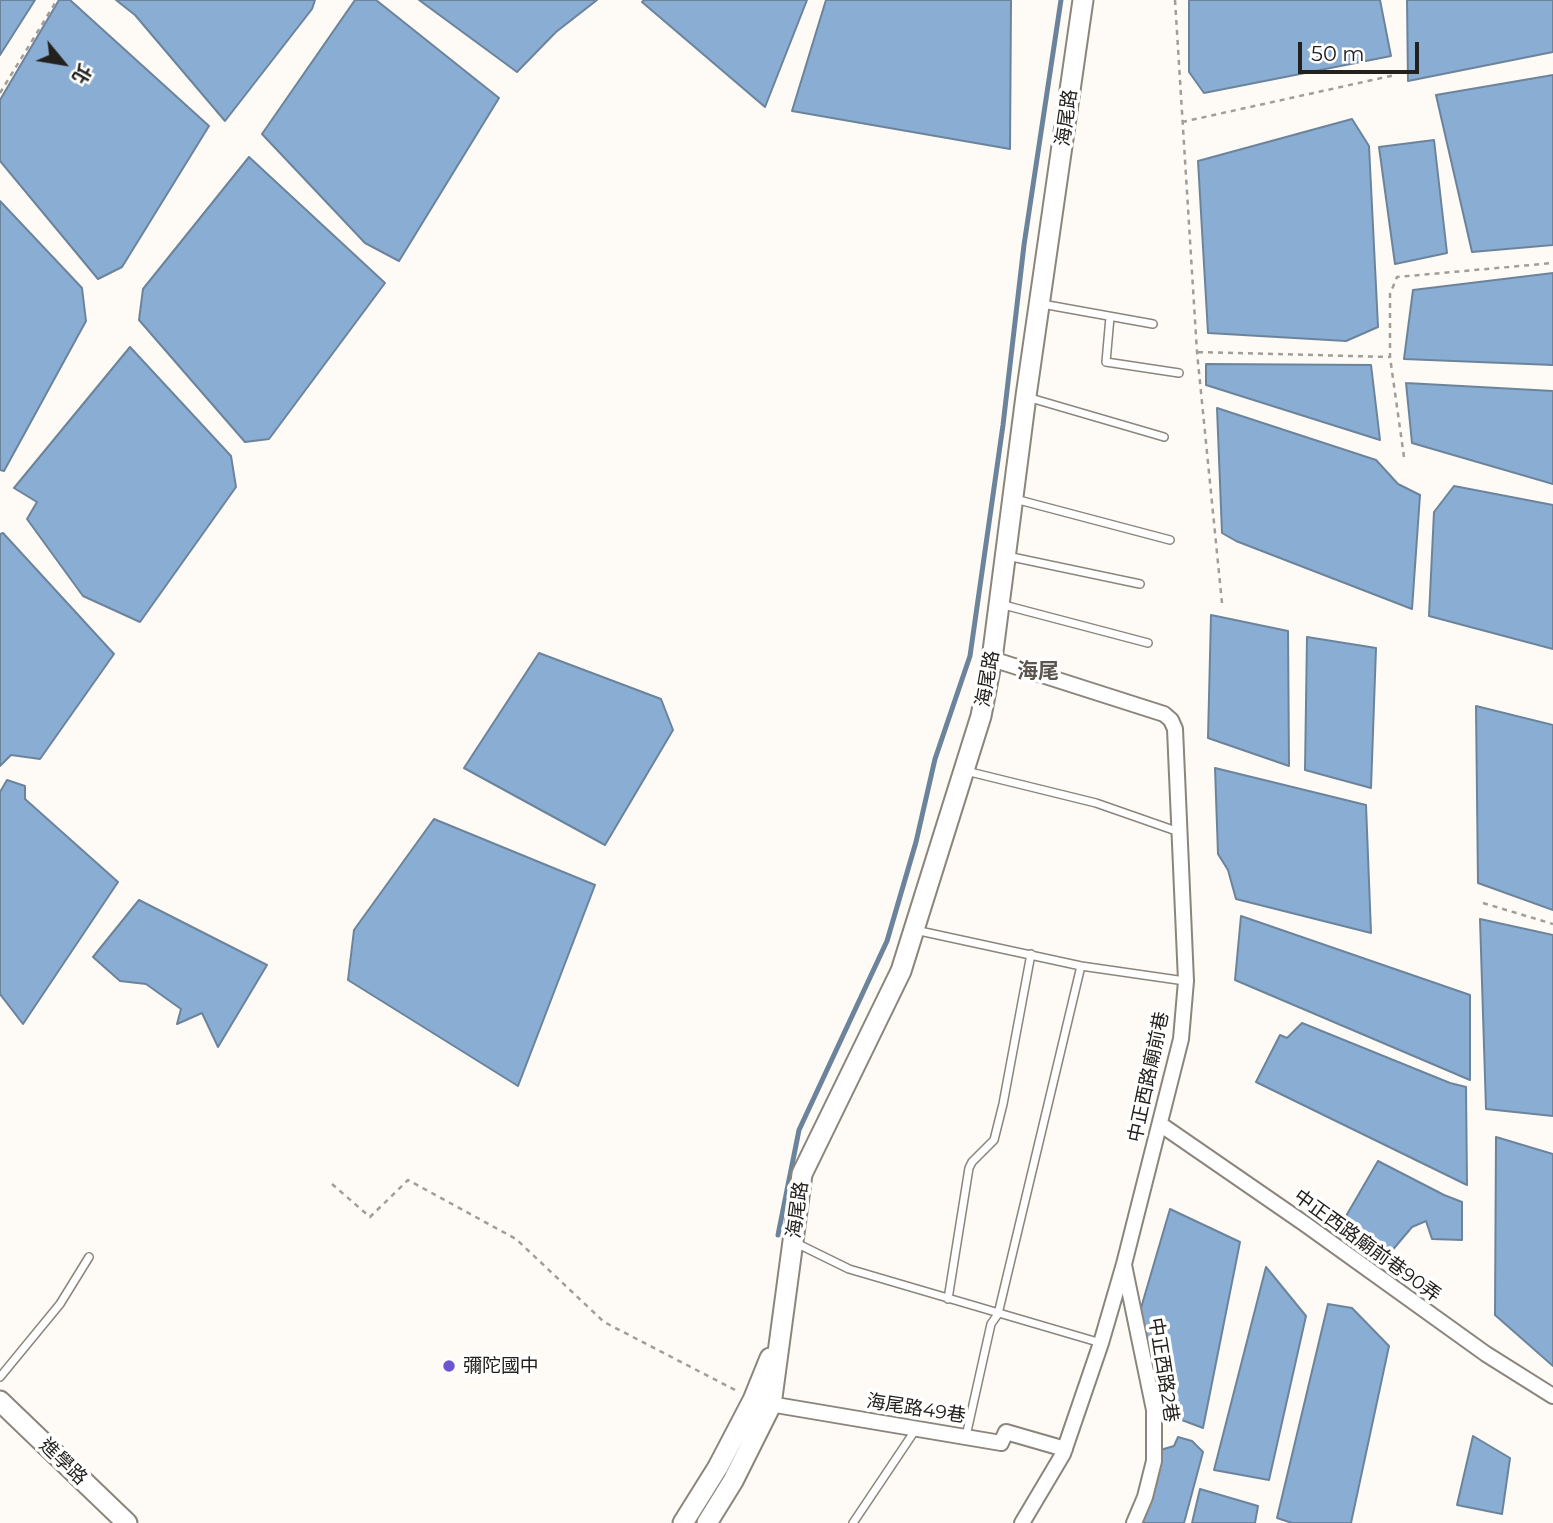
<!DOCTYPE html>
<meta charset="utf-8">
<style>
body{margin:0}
#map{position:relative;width:1553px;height:1523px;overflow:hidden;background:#fefaf5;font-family:Montserrat,"Noto Sans TC",sans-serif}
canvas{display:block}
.north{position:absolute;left:28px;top:28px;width:70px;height:70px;-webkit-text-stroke:5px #fff;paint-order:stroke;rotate:120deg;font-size:19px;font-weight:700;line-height:28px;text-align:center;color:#23211d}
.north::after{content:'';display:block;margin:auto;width:24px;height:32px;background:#23211d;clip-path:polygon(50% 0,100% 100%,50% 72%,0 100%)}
.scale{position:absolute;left:1298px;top:42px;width:121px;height:32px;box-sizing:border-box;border:4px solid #23211d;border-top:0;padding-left:9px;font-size:21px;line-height:24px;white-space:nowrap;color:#23211d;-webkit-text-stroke:5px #fff;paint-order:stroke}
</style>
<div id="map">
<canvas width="1553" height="1523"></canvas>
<div class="north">北</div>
<div class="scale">50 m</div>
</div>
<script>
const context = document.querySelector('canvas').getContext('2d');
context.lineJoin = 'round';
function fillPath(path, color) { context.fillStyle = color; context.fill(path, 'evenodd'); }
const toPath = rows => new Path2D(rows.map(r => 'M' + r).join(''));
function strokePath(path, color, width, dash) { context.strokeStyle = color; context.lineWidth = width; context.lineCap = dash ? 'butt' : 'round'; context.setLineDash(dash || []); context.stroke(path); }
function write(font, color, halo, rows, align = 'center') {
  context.font = font + ' Montserrat,"Noto Sans TC",sans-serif'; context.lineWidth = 7; context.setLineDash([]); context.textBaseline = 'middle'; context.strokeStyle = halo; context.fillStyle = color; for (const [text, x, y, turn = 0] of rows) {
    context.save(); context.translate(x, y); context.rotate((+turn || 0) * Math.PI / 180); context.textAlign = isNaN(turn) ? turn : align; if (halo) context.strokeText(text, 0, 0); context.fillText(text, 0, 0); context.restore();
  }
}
const water = toPath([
 [0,0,35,0,0,55,0,0],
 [59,0,70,0,209,126,122,267,98,279,0,161,0,100,59,0],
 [116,0,315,0,312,9,225,121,135,15,116,0],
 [355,0,376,0,499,98,399,261,365,243,262,134,355,0],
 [419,0,597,0,556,32,517,72,419,0],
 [644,0,807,0,765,107,642,2,644,0],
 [826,0,1011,0,1010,149,792,111,826,0],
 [1189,0,1380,0,1391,56,1204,93,1189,72,1189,0],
 [1407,0,1553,0,1553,52,1408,81,1407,0],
 [1553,75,1553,245,1472,252,1436,95,1553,75],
 [1352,119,1369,146,1378,327,1346,341,1208,333,1198,161,1352,119],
 [1434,140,1447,253,1395,264,1379,147,1434,140],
 [249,157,385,283,269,439,245,442,139,320,143,289,249,157],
 [0,201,82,288,86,321,4,471,0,470,0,201],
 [1553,273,1553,365,1404,359,1413,290,1553,273],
 [130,347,231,456,236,487,140,622,83,596,27,519,37,502,14,488,130,347],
 [1206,364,1371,365,1380,440,1206,385,1206,364],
 [1406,383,1553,391,1553,484,1412,443,1406,383],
 [1217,408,1376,460,1398,484,1420,495,1412,609,1236,541,1222,533,1217,408],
 [1454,486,1553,505,1553,649,1429,616,1434,512,1454,486],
 [3,533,114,654,40,759,11,755,0,766,0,534,3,533],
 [1211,615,1288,631,1289,766,1208,738,1211,615],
 [1307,637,1376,648,1371,788,1305,770,1307,637],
 [539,653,661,699,673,730,605,845,464,768,539,653],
 [1476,706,1553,725,1553,910,1478,883,1476,706],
 [1215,768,1366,805,1371,933,1236,899,1228,870,1218,854,1215,768],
 [7,780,25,786,25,799,118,882,23,1024,0,994,0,792,7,780],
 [434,819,595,885,518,1086,348,980,354,930,434,819],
 [139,900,267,965,218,1047,202,1013,177,1024,181,1009,146,984,120,981,93,957,139,900],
 [1241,916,1470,995,1470,1080,1235,980,1241,916],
 [1480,919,1553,935,1553,1116,1486,1109,1480,919],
 [1302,1023,1450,1083,1466,1087,1467,1185,1256,1082,1280,1035,1287,1038,1302,1023],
 [1496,1137,1553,1154,1553,1366,1495,1315,1496,1137],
 [1378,1161,1444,1195,1462,1202,1462,1240,1432,1239,1426,1221,1412,1227,1390,1253,1342,1223,1378,1161],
 [1170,1209,1240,1242,1203,1428,1158,1411,1136,1325,1170,1209],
 [1266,1267,1306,1316,1269,1480,1214,1470,1266,1267],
 [1328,1304,1352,1308,1389,1346,1351,1523,1292,1523,1277,1518,1328,1304],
 [1473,1436,1510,1458,1502,1514,1457,1505,1473,1436],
 [1178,1437,1192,1441,1203,1452,1184,1523,1140,1523,1157,1451,1174,1446,1178,1437],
 [1200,1489,1258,1506,1255,1523,1192,1523,1200,1489]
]);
fillPath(water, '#8aaed3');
strokePath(water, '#6b849c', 2);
strokePath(toPath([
 [778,1235,799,1130,887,941,916,842,935,759,970,656,1003,425,1024,245,1061,0]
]), '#6b849c', 5);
const lane = toPath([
 [1042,304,1153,324],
 [1110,317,1106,362,1179,373],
 [1027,397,1164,437],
 [1015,499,1170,540],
 [1007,556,1140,584],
 [1000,604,1148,643],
 [966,771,1096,803,1179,832],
 [915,930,1081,966,1185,981],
 [796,1243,849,1269,1101,1343],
 [948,1299,969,1168,972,1162,994,1140,1003,1104,1031,954],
 [0,1377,60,1304,89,1257],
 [966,1436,991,1324,998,1314,1081,966],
 [853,1523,916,1429]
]);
const street = toPath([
 [992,659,1164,714,1171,720,1175,729,1186,981,1181,1039,1124,1264,1101,1343,1063,1454,1022,1523],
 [1160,1124,1305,1224,1486,1354,1553,1396],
 [1124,1265,1154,1410,1154,1461,1145,1497,1134,1523],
 [764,1403,1001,1443,1006,1432,1065,1449]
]);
const secondary = toPath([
 [0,1401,127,1523],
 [683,1523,718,1467,753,1400,770,1358],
 [707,1523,733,1481,771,1405,802,1174,901,971,981,716,992,659,1026,396,1083,0]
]);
strokePath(lane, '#8b857c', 10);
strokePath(street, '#8b857c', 18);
strokePath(secondary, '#8b857c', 23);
strokePath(toPath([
 [1175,0,1197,352,1222,603],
 [0,93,57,0],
 [1182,122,1395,75],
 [1198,352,1390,357],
 [1404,457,1390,357,1390,294,1397,277,1553,263],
 [1483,903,1553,924],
 [332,1184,370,1217,408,1180,516,1239,604,1322,737,1391]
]), '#a19e9a', 2.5, [5, 5]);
strokePath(lane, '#fff', 7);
strokePath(street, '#fff', 14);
strokePath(secondary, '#fff', 19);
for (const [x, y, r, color] of [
 [449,1366,7,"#6c55cf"]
]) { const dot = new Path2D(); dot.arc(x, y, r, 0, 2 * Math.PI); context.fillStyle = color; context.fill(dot); strokePath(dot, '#fff', 2.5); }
write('19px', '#23211d', '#fff', [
 ["海尾路",1067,118,-82],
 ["海尾路",988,679,-80],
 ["中正西路廟前巷",1149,1077,-78],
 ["海尾路",798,1210,-82],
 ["中正西路廟前巷90弄",1367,1246,36],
 ["中正西路2巷",1163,1370,81],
 ["海尾路49巷",916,1409,9],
 ["進學路",63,1462,44]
]);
write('19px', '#23211d', '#fff', [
 ["彌陀國中",463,1366]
], 'left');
write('bold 21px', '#5c564e', '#fff', [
 ["海尾",1038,672]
]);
</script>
